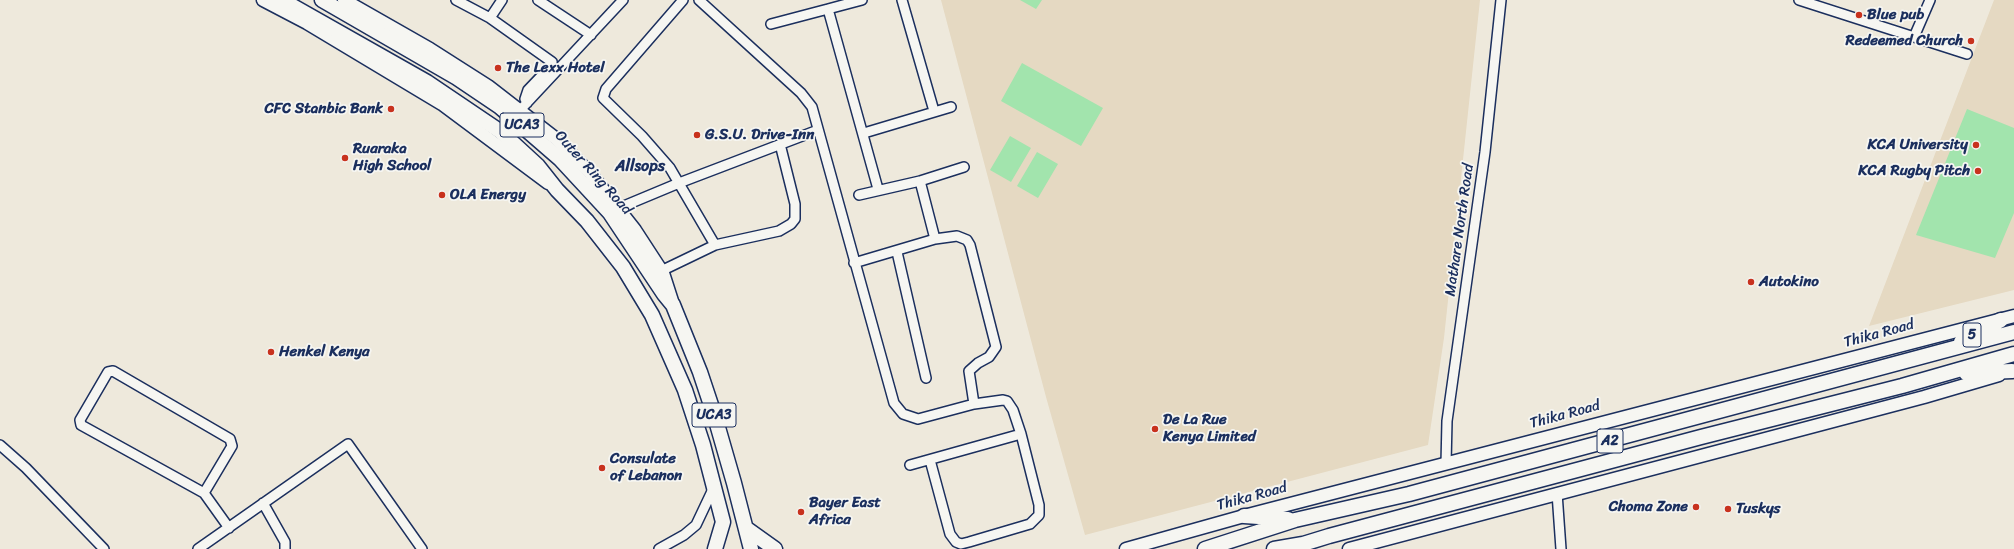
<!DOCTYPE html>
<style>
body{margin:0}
canvas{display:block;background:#eee9dc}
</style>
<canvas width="2014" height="549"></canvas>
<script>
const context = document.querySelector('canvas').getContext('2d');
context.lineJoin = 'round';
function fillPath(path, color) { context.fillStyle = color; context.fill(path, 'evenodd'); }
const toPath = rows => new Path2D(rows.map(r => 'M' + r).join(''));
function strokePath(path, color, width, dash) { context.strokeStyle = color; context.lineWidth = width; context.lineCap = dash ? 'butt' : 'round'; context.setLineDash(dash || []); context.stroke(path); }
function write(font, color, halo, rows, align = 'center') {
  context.font = font + ' Sriracha,sans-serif'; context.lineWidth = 3.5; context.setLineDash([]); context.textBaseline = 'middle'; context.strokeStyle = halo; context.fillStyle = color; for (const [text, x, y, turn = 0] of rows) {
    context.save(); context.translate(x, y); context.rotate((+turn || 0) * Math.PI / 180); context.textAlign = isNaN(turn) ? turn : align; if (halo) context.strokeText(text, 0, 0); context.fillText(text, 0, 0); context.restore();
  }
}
fillPath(toPath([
 [941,0,1480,0,1444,338,1428,445,1085,535,1046,397],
 [1994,0,2014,0,2014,290,1869,326]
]), '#e5d9c2');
fillPath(toPath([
 [1020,0,1042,0,1036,9],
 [1022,63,1103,108,1081,146,1001,101],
 [1967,109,2014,128,2014,213,1995,258,1916,235],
 [1010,136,1031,148,1011,182,990,170],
 [1037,152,1058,164,1038,198,1017,186]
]), '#a2e4ad');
const minor = toPath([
 [456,0,490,18,552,62,549,68,528,90,525,99,527,103],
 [538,0,591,35],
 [699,0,801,93,812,107,894,403,903,414,918,419,974,404,1003,400,1007,401,1013,410,1021,434,1039,505,1039,515,1030,524,969,542,961,544,956,542,950,534,930,460],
 [862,0,828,9,878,189],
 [902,0,934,111],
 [1799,0,1967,54],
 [490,18,502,0],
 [771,24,828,9],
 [1914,37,1930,0],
 [523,107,623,0],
 [864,133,951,107],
 [920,181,935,239],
 [859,195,920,181,964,167],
 [619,208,679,183,818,130],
 [715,245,779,231,791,224,795,219,795,204,780,144],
 [897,252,926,378],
 [854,263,935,239,957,236,967,240,970,245,996,347,989,357,978,363,969,371,974,404],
 [661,271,715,245,670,168,642,136,603,98,606,89,683,0],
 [0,445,26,468,104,549],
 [1446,464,1447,421,1485,152,1501,0],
 [910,465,1021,434],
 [204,493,232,446,230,439,113,371,108,372,80,420,81,425,204,493,229,528],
 [1557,493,1561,549],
 [263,503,285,542,285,549],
 [198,549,348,444,422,549],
 [659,549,684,535,696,525,714,487]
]);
const secondary = toPath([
 [263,0,307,23,442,104,548,183],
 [344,0,430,49,488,86,555,138,590,173,635,230,663,273,673,304],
 [1126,549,1244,516,2014,316],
 [1349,549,1924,397,1999,375]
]);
const primary = toPath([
 [282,0,427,82,501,132,538,166,557,190,587,221,623,267,652,315,685,390,703,445,723,522,715,549],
 [322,0,457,78,500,107,560,159,610,213,664,294,673,305,700,372,715,417,734,483,751,549],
 [747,529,775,549]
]);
const trunk = toPath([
 [1961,342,2001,320],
 [1966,373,2012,371],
 [1244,516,1288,519],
 [1205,549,1295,520,1409,494,2014,332],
 [1274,549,1303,544,1329,536,1701,437,1902,386,2014,354]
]);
strokePath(minor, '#1b2f5e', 12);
strokePath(secondary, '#1b2f5e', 15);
strokePath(primary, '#1b2f5e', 17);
strokePath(trunk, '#1b2f5e', 17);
strokePath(minor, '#f6f6f2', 9);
strokePath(secondary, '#f6f6f2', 12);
strokePath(primary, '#f6f6f2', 14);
strokePath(trunk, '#f6f6f2', 14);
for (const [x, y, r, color] of [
 [1859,15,4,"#c8321e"],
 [1971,41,4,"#c8321e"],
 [498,68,4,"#c8321e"],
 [391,109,4,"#c8321e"],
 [697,135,4,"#c8321e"],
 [1976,145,4,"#c8321e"],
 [345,158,4,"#c8321e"],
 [1978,171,4,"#c8321e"],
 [442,195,4,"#c8321e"],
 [1751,282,4,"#c8321e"],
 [271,352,4,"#c8321e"],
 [1155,429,4,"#c8321e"],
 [602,468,4,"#c8321e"],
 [1696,507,4,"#c8321e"],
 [1728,509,4,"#c8321e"],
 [801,512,4,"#c8321e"]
]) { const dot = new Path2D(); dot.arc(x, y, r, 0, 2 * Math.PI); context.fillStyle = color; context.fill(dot); strokePath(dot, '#f6f6f2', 1.5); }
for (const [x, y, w] of [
 [522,125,44],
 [1972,335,18],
 [714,415,44],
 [1610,441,26]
]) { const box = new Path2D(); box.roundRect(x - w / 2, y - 12, w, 24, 3); context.fillStyle = '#f6f6f2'; context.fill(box); strokePath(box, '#1b2f5e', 1); }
write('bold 14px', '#1b2f5e', null, [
 ["UCA3",522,125],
 ["5",1972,335],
 ["UCA3",714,415],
 ["A2",1610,441]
]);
write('bold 15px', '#1b2f5e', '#f6f6f2', [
 ["Blue pub",1867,15],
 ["Redeemed Church",1963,41,"right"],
 ["The Lexx Hotel",506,68],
 ["CFC Stanbic Bank",383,109,"right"],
 ["G.S.U. Drive-Inn",705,135],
 ["KCA University",1968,145,"right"],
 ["Ruaraka",353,149],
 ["High School",353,166],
 ["KCA Rugby Pitch",1970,171,"right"],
 ["OLA Energy",450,195],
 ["Autokino",1759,282],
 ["Henkel Kenya",279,352],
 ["De La Rue",1163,420],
 ["Kenya Limited",1163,437],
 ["Consulate",610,459],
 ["of Lebanon",610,476],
 ["Bayer East",809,503],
 ["Africa",809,520],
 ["Choma Zone",1688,507,"right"],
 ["Tuskys",1736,509]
], 'left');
write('15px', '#1b2f5e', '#f6f6f2', [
 ["Outer Ring Road",593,173,48],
 ["Mathare North Road",1460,230,-82],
 ["Thika Road",1879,334,-15],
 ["Thika Road",1565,415,-15],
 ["Thika Road",1252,497,-15]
]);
write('bold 16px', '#1b2f5e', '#f6f6f2', [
 ["Allsops",640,167]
]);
</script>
